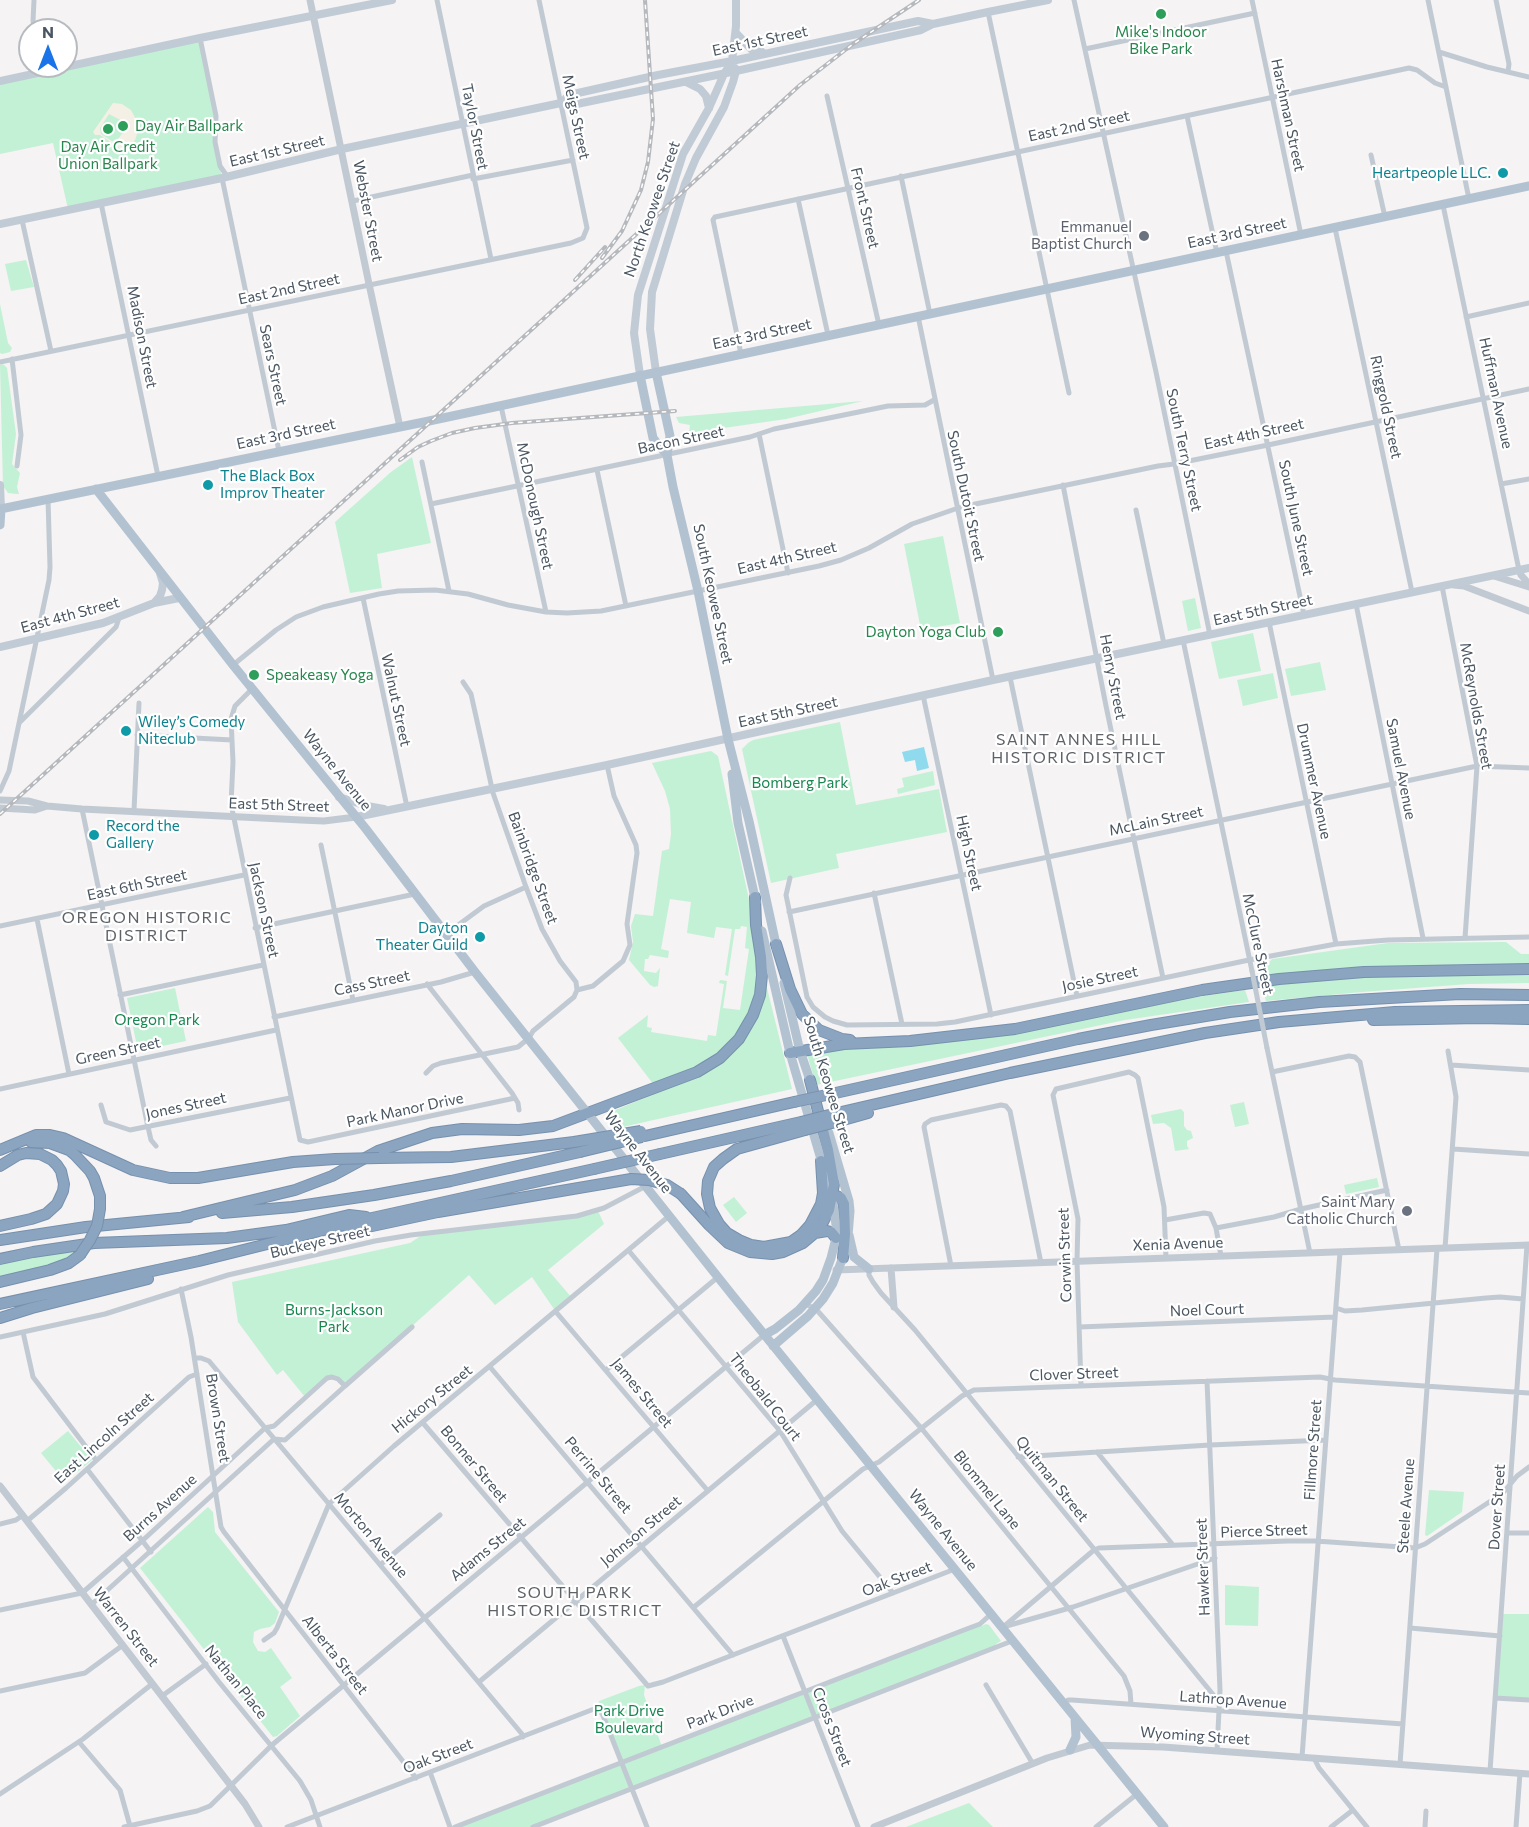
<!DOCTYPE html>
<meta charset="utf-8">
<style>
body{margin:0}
#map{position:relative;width:1529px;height:1827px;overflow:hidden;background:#f5f3f3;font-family:Commissioner,sans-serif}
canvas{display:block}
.north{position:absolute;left:18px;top:18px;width:60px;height:60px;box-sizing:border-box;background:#fff;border:2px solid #b7bbc0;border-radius:50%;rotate:0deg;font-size:16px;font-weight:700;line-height:24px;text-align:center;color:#4a5661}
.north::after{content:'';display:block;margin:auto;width:21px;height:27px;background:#1a73e8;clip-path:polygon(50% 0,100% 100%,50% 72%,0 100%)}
</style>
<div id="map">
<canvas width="1529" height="1827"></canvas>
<div class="north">N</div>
</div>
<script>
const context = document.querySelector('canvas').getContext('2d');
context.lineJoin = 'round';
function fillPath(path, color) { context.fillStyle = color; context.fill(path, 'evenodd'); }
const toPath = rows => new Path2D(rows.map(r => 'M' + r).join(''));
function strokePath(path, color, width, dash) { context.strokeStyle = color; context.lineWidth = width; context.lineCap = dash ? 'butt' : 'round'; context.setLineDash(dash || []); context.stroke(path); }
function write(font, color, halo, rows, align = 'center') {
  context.font = font + ' Commissioner,sans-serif'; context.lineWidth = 4.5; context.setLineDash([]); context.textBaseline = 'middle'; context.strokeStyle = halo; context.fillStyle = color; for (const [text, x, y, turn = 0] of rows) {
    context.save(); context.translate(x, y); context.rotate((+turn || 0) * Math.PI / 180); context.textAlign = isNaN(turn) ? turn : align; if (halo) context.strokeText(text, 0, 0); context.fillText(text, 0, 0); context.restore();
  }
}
fillPath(toPath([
 [200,38,216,116,215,142,222,178,68,209,53,143,0,154,0,82],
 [26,260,34,287,11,291,5,264],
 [0,304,8,343,12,348,10,352,2,354,0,353],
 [3,364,7,368,16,434,12,464,20,473,17,487,19,494,17,494,8,493,3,486,0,365],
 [863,401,786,419,689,433,690,425,679,423,676,417],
 [412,457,431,543,377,554,382,588,350,593,335,522,391,472],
 [943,536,960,623,921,630,904,544],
 [1195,598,1201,628,1188,631,1182,601],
 [1253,633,1261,671,1219,679,1211,642],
 [1320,662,1326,690,1291,696,1285,669],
 [1273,673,1278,698,1243,706,1237,680],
 [840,722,856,805,939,789,947,832,836,854,839,868,771,883,742,749,748,743,753,740],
 [711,751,718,756,751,909,759,956,755,999,747,1017,734,1038,714,1058,690,1070,654,1085,618,1038,648,1015,647,1027,652,1028,651,1032,707,1041,708,1035,716,1036,724,984,719,983,720,980,727,981,723,1008,740,1010,749,949,745,948,747,927,741,926,740,929,735,929,728,976,725,975,732,929,716,927,714,938,687,933,691,902,670,899,661,949,669,951,668,958,650,955,648,959,645,959,644,971,656,973,660,968,658,986,654,987,650,985,629,960,633,942,631,926,635,914,653,916,662,851,669,849,671,834,670,809,665,791,652,763],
 [933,771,935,785,898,794,897,789,904,787,902,778],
 [1506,942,1521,954,1529,954,1529,983,1469,984,1362,992,1266,1001,1259,974,1272,959,1388,943],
 [766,984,792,1089,618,1128,606,1114,692,1078,730,1053],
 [175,988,186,1041,138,1051,127,998],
 [1245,990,1249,1002,1125,1020,816,1085,807,1054],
 [1244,1102,1249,1124,1235,1127,1230,1105],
 [1181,1109,1184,1112,1184,1126,1187,1130,1191,1131,1193,1138,1187,1141,1187,1146,1189,1149,1175,1151,1171,1128,1164,1123,1153,1124,1151,1115],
 [1377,1178,1379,1187,1346,1194,1344,1185],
 [734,1197,747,1213,736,1222,723,1205],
 [598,1211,604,1224,548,1270,572,1298,556,1312,532,1277,495,1305,469,1275,345,1386,333,1377,305,1397,283,1370,277,1375,238,1322,232,1282,410,1243,425,1233],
 [75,1252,65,1259,42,1268,0,1277,0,1264,56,1253],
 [68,1431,92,1460,65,1482,41,1453],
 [1429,1490,1464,1492,1462,1512,1427,1536,1425,1535],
 [208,1507,213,1512,215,1532,279,1612,275,1623,270,1627,260,1629,254,1632,253,1642,258,1651,265,1652,271,1648,292,1678,280,1687,300,1716,277,1736,273,1737,140,1568],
 [1225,1585,1259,1587,1258,1626,1225,1625],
 [1502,1614,1529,1614,1529,1700,1495,1698],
 [980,1624,982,1626,986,1624,989,1625,1001,1641,996,1644,995,1648,533,1827,455,1827,622,1763,602,1713,597,1710,599,1701,639,1686,645,1685,644,1695,662,1747],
 [969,1803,993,1827,906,1827]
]), '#c3f1d5');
fillPath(toPath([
 [113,103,122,104,131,110,138,123,137,134,135,140,131,146,124,151,100,135,95,135,93,132],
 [109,114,126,123,127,127,115,143,101,134,100,128]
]), '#f5f0e5');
fillPath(toPath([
 [924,747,929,768,917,771,915,760,905,762,902,752]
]), '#90daee');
const motorway = toPath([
 [776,944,790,989,802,1014,819,1030,842,1039,850,1040],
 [1373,1020,1479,1018,1529,1019],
 [790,1053,844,1044,910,1041,1015,1029,1202,990,1279,979,1364,972,1529,969],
 [831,1094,1078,1039,1151,1025,1230,1012,1319,1002,1460,994,1529,995],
 [837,1113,1010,1073,1205,1033,1279,1022,1395,1012,1529,1010],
 [836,1122,868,1113],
 [805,1130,737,1149,723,1159,714,1167,708,1181,707,1194,710,1208,719,1224,727,1233,739,1240,751,1245,764,1247,791,1242,801,1235,810,1225,821,1204,823,1193,821,1161],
 [645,1136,794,1102],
 [31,1142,50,1143,69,1150,75,1155,90,1171,94,1178,100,1196],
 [0,1150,36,1135,50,1135,63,1138,133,1170,170,1178,198,1178,293,1162,335,1159],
 [660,1154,801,1122],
 [379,1158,451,1157,574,1142],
 [0,1166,18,1155,26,1153,40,1154,52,1160,57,1165,61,1171,64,1184,63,1191,57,1204,46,1214,31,1219,0,1226],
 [681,1194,709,1225,728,1243,750,1252,772,1254,783,1252,803,1243,815,1233,823,1222,829,1210,834,1184,828,1150,810,1080],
 [828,1198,837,1196,841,1198,844,1204,845,1234,843,1258],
 [222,1213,292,1207,374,1195,451,1181,580,1152],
 [183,1217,295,1190,332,1176,378,1151,432,1133,462,1129,519,1130,553,1126,697,1072,720,1058,739,1039,753,1015,760,995,762,975,761,957,756,925,755,897],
 [349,1230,363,1228,438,1212,602,1184],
 [815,1233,827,1231,831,1232,836,1238],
 [0,1240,86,1227,189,1217],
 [0,1259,33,1252,94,1243,227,1238,286,1230,349,1215,366,1217],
 [0,1282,50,1270,69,1263,80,1255],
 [0,1304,199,1261,372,1218,594,1169],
 [0,1318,32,1308,148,1279]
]);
strokePath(motorway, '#7690ad', 12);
strokePath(toPath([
 [34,0,33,21,35,30],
 [437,0,491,259],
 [1074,0,1156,372,1210,635],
 [1252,0,1301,235],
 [1428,0,1469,199],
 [1496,0,1509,64,1508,72],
 [988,12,1069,393],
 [200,38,216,116,215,142,220,166,227,176],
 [1085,49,1255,13],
 [1439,52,1487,67,1529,77],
 [827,96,879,325],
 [1187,116,1217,253],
 [1371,155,1385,217],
 [901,176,930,314],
 [222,178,279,451],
 [473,179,573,160],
 [798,199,828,335],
 [353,201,473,175],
 [101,203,158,476],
 [1443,205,1519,570],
 [22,220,51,351],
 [1335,228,1412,592],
 [1226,251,1304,615],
 [918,316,993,680],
 [1466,317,1529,303],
 [741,354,713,220,715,217,1409,68,1417,70,1435,83,1446,87],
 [12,359,21,435,17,466],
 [0,362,571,243,583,238,587,228,539,0],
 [501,406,546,612],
 [759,434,788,573],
 [422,462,449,591],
 [597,470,626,606],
 [1501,484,1529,479],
 [1063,485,1106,706,1163,978],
 [431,504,750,437,774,429,834,417,888,406,925,405,934,400],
 [1136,510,1164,644],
 [1442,586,1477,766,1465,938],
 [363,598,407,807],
 [1356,604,1423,938],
 [1269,622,1336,944],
 [1183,640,1252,971],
 [233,665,276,630,296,617,323,607,379,594,398,591,435,590,468,594,508,605,546,612,567,613,601,611,819,566,841,560,869,548,912,524,961,507,1158,466,1174,464,1268,445,1529,389],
 [1010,677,1077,996],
 [252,689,235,706,231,719,233,762,231,804,300,1140,308,1142,515,1098],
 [923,695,991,1015],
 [20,722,116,627,119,618],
 [137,735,232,740],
 [0,791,9,771,49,580,50,567,48,499],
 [82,809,148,1127,151,1140,156,1146],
 [134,811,139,703],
 [321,845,353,1000],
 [790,878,786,895,807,997,813,1007,825,1017,833,1021,847,1025,937,1024,955,1022,1249,960,1336,944,1388,940,1529,937],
 [874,893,902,1024],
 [789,912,1477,766,1529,768],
 [37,919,69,1074],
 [0,926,244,875],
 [255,928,415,894],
 [446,934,484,906,526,887],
 [427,984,512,1093,518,1103,519,1110],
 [577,990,593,986,623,961,630,945,627,924,637,853,636,845,614,796,607,765],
 [120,995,263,965],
 [274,1017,441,982,475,972],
 [1267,1048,1310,1253],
 [1451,1065,1529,1070],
 [1272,1072,1349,1056,1355,1057,1360,1062,1399,1250],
 [426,1073,433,1066,441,1063,518,1047,529,1038,533,1031,574,997,577,990,576,982,560,961,542,929,526,887,493,793,471,694,463,682],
 [0,1089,276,1030],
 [101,1105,106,1122,130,1130,290,1098],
 [1453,1149,1529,1154],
 [1165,1220,1204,1213,1210,1214,1216,1228,1221,1256],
 [1216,1228,1274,1217,1301,1209,1387,1190],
 [1445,1248,1456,1097,1448,1051],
 [629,1251,780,1431,842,1531,893,1593],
 [951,1266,924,1127,925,1124,931,1120,1001,1105,1006,1106,1010,1111,1041,1263],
 [869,1269,869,1275,873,1282,881,1293,915,1330,1220,1703],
 [181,1289,191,1337,221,1527,224,1532,416,1778],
 [804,1304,815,1308,922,1429,1124,1676,1130,1691,1131,1704],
 [1336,1308,1345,1311,1362,1310,1486,1298,1500,1297,1523,1299],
 [556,1312,708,1491],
 [1079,1327,1335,1317],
 [23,1332,33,1377,96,1460],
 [0,1337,105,1314,228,1275,375,1241,411,1235,577,1216,604,1208,646,1186],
 [195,1358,201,1358,209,1361,522,1734,523,1737],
 [490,1367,733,1655],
 [606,1370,718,1277],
 [1207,1381,1220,1690,1217,1751],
 [345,1386,412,1327],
 [1081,1386,1077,1261,1078,1219,1053,1095,1056,1089,1129,1072,1135,1075,1138,1078,1164,1207,1166,1258],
 [423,1423,648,1686,663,1682,955,1569],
 [1097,1452,1173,1545],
 [1018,1457,1210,1445,1326,1440],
 [87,1469,151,1552],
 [27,1521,66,1488,189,1377,197,1374],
 [0,1524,16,1520,23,1515],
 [1507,1533,1529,1533],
 [123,1557,219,1682,300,1781,311,1800,320,1827],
 [380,1565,440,1515],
 [694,1607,863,1469,879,1462,962,1396,974,1390,1320,1377,1335,1380,1529,1393],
 [0,1610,82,1593,142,1541,265,1428,274,1426,327,1378,332,1377,338,1379,345,1386,285,1440,274,1439,91,1605],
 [1003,1627,1073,1607,1215,1558],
 [1002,1628,1094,1550,1099,1548,1288,1541,1316,1541,1415,1548,1425,1544,1503,1493,1517,1476,1529,1467],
 [1410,1628,1500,1636],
 [783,1636,858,1827],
 [264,1640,274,1633,277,1628,329,1504,394,1446,669,1216],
 [479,1682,818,1399],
 [986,1685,1033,1764],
 [0,1691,85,1673,123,1645],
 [162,1696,206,1664],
 [1495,1698,1529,1700],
 [1064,1703,1068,1700,1072,1700,1403,1724],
 [79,1742,120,1790,130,1826],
 [1302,1757,1340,1252],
 [1314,1758,1319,1768,1367,1827],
 [1400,1764,1437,1249],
 [1490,1771,1527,1245],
 [430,1772,450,1827],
 [0,1794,83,1739,152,1684],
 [124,1827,197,1811,210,1806,272,1745,764,1335],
 [287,1827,594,1709,602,1713,647,1827],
 [455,1827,964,1630,980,1624,991,1614],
 [533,1827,1012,1641],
 [1096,1827,1137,1794],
 [1331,1827,1353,1810],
 [1425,1827,1426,1811],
 [1516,1827,1520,1773]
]), '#c1cad2', 5);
strokePath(toPath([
 [310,0,369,284,400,427],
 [1519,570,1521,575,1529,584],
 [1494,576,1529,587],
 [1454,585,1464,586,1529,611],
 [0,800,28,801,47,806,82,809,301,820,324,821,356,817],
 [0,808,35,810,47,806],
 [891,1268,894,1307],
 [836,1270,1529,1245],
 [0,1486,245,1804,259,1827],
 [874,1827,1047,1758,1090,1745,1163,1747,1529,1774]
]), '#c1cad2', 7);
strokePath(toPath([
 [736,33,752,50,762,52],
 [0,81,200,38,392,0],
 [686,82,700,89,706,96,709,108],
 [561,103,569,95,658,75,732,61,918,21,933,24],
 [0,224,222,178,342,149,561,103,572,105,736,71,921,30,933,24,988,12,1048,0],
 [656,372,650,329,652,292,685,184,696,158,724,107,733,82,736,71,735,68],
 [640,375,634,333,638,295,683,154,709,108,724,74,732,61,736,26,736,0],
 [0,485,1,509],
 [154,603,160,596,162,590,163,583,160,573],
 [0,647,103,623,154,603,179,598],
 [339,797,367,806,384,809],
 [356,817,607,765,993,680,1529,568]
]), '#c1cbd6', 8);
strokePath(toPath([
 [656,372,670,436,667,455,673,487,698,591,728,739,749,821,777,949],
 [640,375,653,438,667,455],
 [96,489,233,665,366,829,475,972,733,1296,1164,1827],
 [0,509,429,421,1529,186],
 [0,525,1,509],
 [732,774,738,823,756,902],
 [762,931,790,1053,832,1197,836,1225,836,1238,831,1258,823,1280,816,1291,799,1310,775,1329,764,1335],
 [784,983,800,1051,812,1086],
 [829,1133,849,1201,850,1211,848,1236],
 [849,1235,854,1257,869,1269],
 [773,1346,808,1316,823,1299,833,1283,845,1252],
 [1070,1750,1076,1737,1075,1718]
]), '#b3c2d1', 9);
strokePath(motorway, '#8ba5c1', 10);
const rail = toPath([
 [602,258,622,231,641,190,648,162,653,119,645,0],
 [575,280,605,247],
 [400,460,418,447,431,441,452,433,475,428,512,423,675,411],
 [0,814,800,85,853,44,919,0]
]);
strokePath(rail, '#b5b8bd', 4);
strokePath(rail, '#fff', 1.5, [4.5]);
const motorwayBridge = toPath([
 [794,1102,831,1094],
 [801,1122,837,1113],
 [805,1130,836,1122],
 [574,1142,641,1131],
 [580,1152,642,1137],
 [335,1159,379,1158],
 [594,1169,660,1154],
 [602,1184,631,1179,649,1180,667,1185,681,1194],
 [80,1255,90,1240,97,1226,100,1209,100,1196]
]);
strokePath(motorwayBridge, '#7690ad', 12, []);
strokePath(toPath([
 [1252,971,1267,1048]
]), '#c1cad2', 5);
strokePath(motorwayBridge, '#8ba5c1', 10);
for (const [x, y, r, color] of [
 [1161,14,6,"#2e9e5b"],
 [123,126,6,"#2e9e5b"],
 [108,129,6,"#2e9e5b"],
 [1503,173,6,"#0f9aa8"],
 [1144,236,6,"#6b7280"],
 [208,485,6,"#0f9aa8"],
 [998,632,6,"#2e9e5b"],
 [254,675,6,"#2e9e5b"],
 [126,731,6,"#0f9aa8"],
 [94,835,6,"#0f9aa8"],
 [480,937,6,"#0f9aa8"],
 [1407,1211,6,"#6b7280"]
]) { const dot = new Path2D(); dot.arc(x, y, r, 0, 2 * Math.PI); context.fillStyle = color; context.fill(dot); strokePath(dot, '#fff', 2); }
write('15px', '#27864d', '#fff', [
 ["Mike's Indoor",1161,32],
 ["Bike Park",1161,49],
 ["Day Air Ballpark",135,126,"left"],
 ["Day Air Credit",108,147],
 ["Union Ballpark",108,164],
 ["Dayton Yoga Club",986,632,"right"],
 ["Speakeasy Yoga",266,675,"left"]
]);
write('15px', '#4a5661', '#fff', [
 ["East 1st Street",760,41,-12],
 ["Harshman Street",1288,115,78],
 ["Meigs Street",576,117,78],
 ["East 2nd Street",1079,126,-12],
 ["Taylor Street",475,127,79],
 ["East 1st Street",277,151,-13],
 ["Front Street",865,208,77],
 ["North Keowee Street",652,209,-71],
 ["Webster Street",368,211,79],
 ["East 3rd Street",1237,233,-12],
 ["East 2nd Street",289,289,-12],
 ["East 3rd Street",762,334,-12],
 ["Madison Street",142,337,79],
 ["Sears Street",273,365,78],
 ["Huffman Avenue",1496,393,78],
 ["Ringgold Street",1386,407,78],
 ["East 3rd Street",286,434,-12],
 ["East 4th Street",1254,434,-12],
 ["Bacon Street",681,440,-12],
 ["South Terry Street",1184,450,78],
 ["South Dutoit Street",966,496,78],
 ["McDonough Street",535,506,78],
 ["South June Street",1296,518,78],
 ["East 4th Street",787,558,-13],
 ["South Keowee Street",713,594,78],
 ["East 5th Street",1263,610,-12],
 ["East 4th Street",70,615,-15],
 ["Henry Street",1113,677,79],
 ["Walnut Street",396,700,78],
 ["McReynolds Street",1476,706,80],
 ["East 5th Street",788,712,-12],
 ["Samuel Avenue",1401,769,79],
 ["Wayne Avenue",337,770,51],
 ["Drummer Avenue",1314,781,78],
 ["East 5th Street",279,805,2],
 ["McLain Street",1156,821,-12],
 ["High Street",969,853,78],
 ["Bainbridge Street",533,868,70],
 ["East 6th Street",137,885,-12],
 ["Jackson Street",264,910,78],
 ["McClure Street",1258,944,78],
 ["Josie Street",1100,979,-12],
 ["Cass Street",372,983,-12],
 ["Green Street",118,1051,-12],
 ["South Keowee Street",829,1085,73],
 ["Jones Street",186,1106,-12],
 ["Park Manor Drive",405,1110,-12],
 ["Wayne Avenue",638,1152,52],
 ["Buckeye Street",320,1242,-13],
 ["Xenia Avenue",1178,1244,-2],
 ["Corwin Street",1065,1255,-92],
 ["Noel Court",1207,1310,-2],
 ["Clover Street",1074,1374,-2],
 ["James Street",642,1393,50],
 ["Theobald Court",765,1397,52],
 ["Hickory Street",432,1399,-39],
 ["Brown Street",218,1418,81],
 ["East Lincoln Street",104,1438,-42],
 ["Fillmore Street",1313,1450,-86],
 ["Bonner Street",474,1464,50],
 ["Perrine Street",598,1475,50],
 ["Quitman Street",1052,1479,51],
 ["Blommel Lane",987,1490,51],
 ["Steele Avenue",1406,1506,-86],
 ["Dover Street",1497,1507,-86],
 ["Burns Avenue",160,1508,-42],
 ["Wayne Avenue",943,1530,51],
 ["Johnson Street",641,1531,-40],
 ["Pierce Street",1264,1531,-2],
 ["Morton Avenue",371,1535,50],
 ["Adams Street",488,1549,-39],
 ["Hawker Street",1203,1567,-92],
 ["Oak Street",897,1579,-21],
 ["Warren Street",126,1627,52],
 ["Alberta Street",335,1655,52],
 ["Nathan Place",236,1682,51],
 ["Lathrop Avenue",1233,1700,4],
 ["Park Drive",720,1712,-21],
 ["Cross Street",832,1727,69],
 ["Wyoming Street",1195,1736,4],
 ["Oak Street",438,1756,-21]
]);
write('15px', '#0d838f', '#fff', [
 ["Heartpeople LLC.",1491,173,"right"],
 ["The Black Box",220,476],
 ["Improv Theater",220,493],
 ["Wiley’s Comedy",138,722],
 ["Niteclub",138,739],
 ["Record the",106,826],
 ["Gallery",106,843],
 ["Dayton",468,928,"right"],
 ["Theater Guild",468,945,"right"]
], 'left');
write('15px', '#5b616d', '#fff', [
 ["Emmanuel",1132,227],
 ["Baptist Church",1132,244],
 ["Saint Mary",1395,1202],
 ["Catholic Church",1395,1219]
], 'right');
write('15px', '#17864f', '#fff', [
 ["Bomberg Park",800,783],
 ["Oregon Park",157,1020],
 ["Burns-Jackson",334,1310],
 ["Park",334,1327],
 ["Park Drive",629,1711],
 ["Boulevard",629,1728]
]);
context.letterSpacing = '1.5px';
write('16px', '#5f6368', '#fff', [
 ["SAINT ANNES HILL",1079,740],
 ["HISTORIC DISTRICT",1079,758],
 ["OREGON HISTORIC",147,918],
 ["DISTRICT",147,936],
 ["SOUTH PARK",575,1593],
 ["HISTORIC DISTRICT",575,1611]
]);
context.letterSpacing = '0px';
</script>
